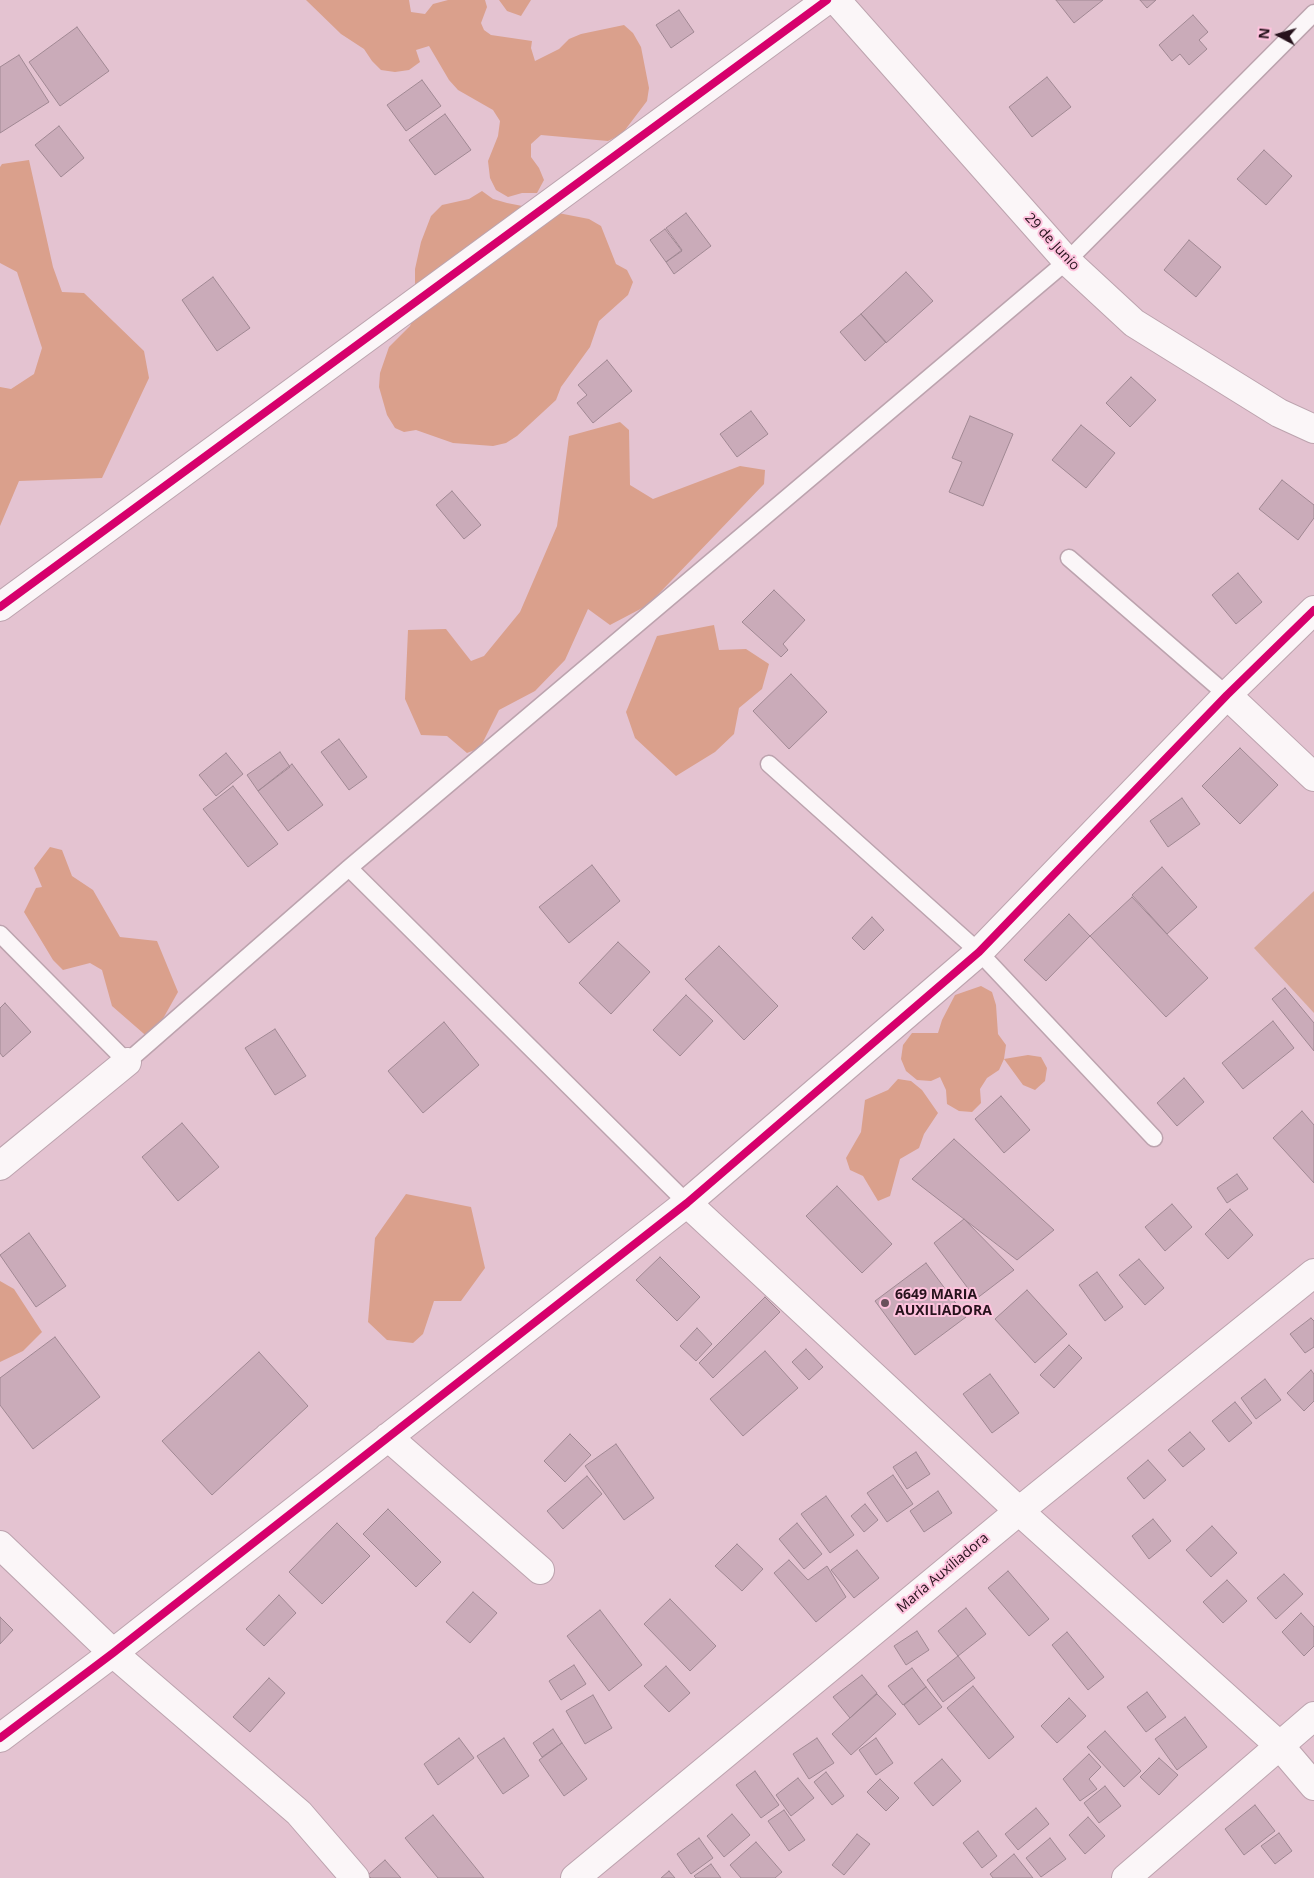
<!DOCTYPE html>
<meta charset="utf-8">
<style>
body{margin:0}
#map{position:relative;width:1314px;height:1878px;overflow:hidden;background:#e4c3d1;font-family:"Open Sans",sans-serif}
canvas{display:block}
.north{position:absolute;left:1254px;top:10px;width:50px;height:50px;-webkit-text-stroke:4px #fec2dd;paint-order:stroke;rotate:276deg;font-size:14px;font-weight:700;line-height:20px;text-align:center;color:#27121c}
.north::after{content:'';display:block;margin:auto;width:18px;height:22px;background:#27121c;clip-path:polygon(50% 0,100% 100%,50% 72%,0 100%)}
</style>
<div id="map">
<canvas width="1314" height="1878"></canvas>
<div class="north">N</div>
</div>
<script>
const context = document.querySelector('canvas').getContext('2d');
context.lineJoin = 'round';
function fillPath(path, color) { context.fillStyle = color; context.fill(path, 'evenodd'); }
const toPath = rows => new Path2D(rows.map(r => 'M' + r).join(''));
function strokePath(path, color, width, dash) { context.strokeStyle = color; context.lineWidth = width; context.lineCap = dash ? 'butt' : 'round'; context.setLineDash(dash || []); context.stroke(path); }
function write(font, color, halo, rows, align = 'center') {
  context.font = font + ' "Open Sans",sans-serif'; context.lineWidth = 4; context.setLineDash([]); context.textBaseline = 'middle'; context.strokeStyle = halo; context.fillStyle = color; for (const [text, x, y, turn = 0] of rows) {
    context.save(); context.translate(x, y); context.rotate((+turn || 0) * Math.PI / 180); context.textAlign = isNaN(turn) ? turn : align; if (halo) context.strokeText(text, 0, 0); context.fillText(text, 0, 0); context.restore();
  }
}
fillPath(toPath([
 [1314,891,1314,1013,1254,948]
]), '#d8a89a');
fillPath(toPath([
 [306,0,409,0,411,12,425,14,433,4,448,0,485,0,487,7,481,23,484,30,491,35,532,41,531,48,535,61,559,49,569,39,581,34,624,25,633,33,641,47,649,88,647,101,622,134,608,141,541,135,531,144,531,157,539,168,544,180,537,193,522,193,508,197,496,190,490,178,488,161,498,136,500,121,493,110,458,90,449,80,429,46,416,50,420,62,409,70,395,72,381,70,372,61,364,49,341,34],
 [499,0,531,0,521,16,507,11],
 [29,160,53,267,62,292,84,293,144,351,149,378,102,478,19,481,0,526,0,387,11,389,34,374,42,348,17,272,0,263,0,167,2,164],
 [482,191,493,199,507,203,589,219,601,226,616,264,627,270,633,282,628,295,599,321,590,347,561,387,556,400,517,436,506,443,493,446,453,443,416,430,404,432,395,428,387,415,379,387,380,373,389,347,410,326,415,313,415,269,421,242,431,216,442,205,469,199],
 [620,422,629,430,630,485,653,499,740,466,765,470,764,484,648,605,610,625,588,609,565,660,535,691,499,710,480,748,467,753,447,736,421,735,405,699,408,630,446,629,471,661,484,656,520,612,557,526,569,436],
 [714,625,719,650,746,649,769,664,762,689,739,708,734,734,715,752,676,776,635,738,626,712,657,636],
 [50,847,62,850,72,876,93,890,120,937,157,941,178,992,151,1040,112,1006,102,970,90,963,63,970,53,960,24,912,36,888,42,887,34,868],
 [981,986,992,992,996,1005,998,1034,1006,1045,1004,1059,1028,1055,1041,1057,1047,1068,1045,1081,1035,1090,1023,1085,1004,1059,999,1070,987,1078,980,1089,981,1103,972,1112,959,1111,947,1104,946,1090,940,1077,931,1081,917,1080,906,1071,901,1059,903,1045,912,1033,938,1033,942,1020,955,995],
 [898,1079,911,1081,922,1090,938,1113,924,1134,919,1148,900,1159,890,1196,878,1201,863,1176,850,1170,846,1158,861,1132,865,1100,888,1090],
 [406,1194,471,1207,485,1268,461,1301,434,1301,423,1334,413,1343,387,1340,368,1322,375,1238],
 [0,1281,14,1289,42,1332,23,1351,0,1362]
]), '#daa08c');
const building = toPath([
 [1056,0,1103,0,1074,23,1056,0],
 [1140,0,1156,0,1147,8,1140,0],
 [679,10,694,32,671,48,656,25,679,10],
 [1193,15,1208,32,1199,40,1207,49,1189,65,1180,54,1172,61,1159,45,1193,15],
 [77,27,109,71,60,106,29,62,77,27],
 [19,55,49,102,0,133,0,67,19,55],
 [1047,77,1071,107,1032,137,1009,107,1047,77],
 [422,80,441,106,406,131,387,105,422,80],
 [445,114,471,150,435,175,409,140,445,114],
 [59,126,84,158,61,177,35,145,59,126],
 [1264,150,1292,176,1266,205,1237,179,1264,150],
 [686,213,711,246,674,274,666,262,682,250,666,228,686,213],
 [665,229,682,251,666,262,650,240,665,229],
 [1189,240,1221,267,1196,297,1164,270,1189,240],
 [906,272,933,301,886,343,861,314,906,272],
 [213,277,250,328,217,351,182,300,213,277],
 [861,314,886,342,865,361,840,332,861,314],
 [607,360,632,391,593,423,577,403,587,395,578,385,607,360],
 [1131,377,1156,400,1130,427,1106,403,1131,377],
 [751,411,768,434,737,457,720,434,751,411],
 [970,416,1013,434,983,506,949,492,962,462,952,458,970,416],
 [1081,425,1115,453,1086,488,1052,460,1081,425],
 [1282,480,1314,505,1314,518,1298,540,1259,509,1282,480],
 [452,491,481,525,464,539,436,505,452,491],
 [1238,573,1262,602,1236,624,1212,595,1238,573],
 [774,590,805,620,783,644,788,650,781,657,742,622,774,590],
 [791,674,827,712,789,749,753,711,791,674],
 [339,739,367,777,349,790,321,752,339,739],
 [1240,748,1278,785,1240,824,1202,786,1240,748],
 [280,752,290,767,258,791,247,775,280,752],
 [226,753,243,774,216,796,199,775,226,753],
 [292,764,323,805,288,831,258,791,292,764],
 [233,786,278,844,248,867,203,809,233,786],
 [1182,798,1200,824,1168,847,1150,821,1182,798],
 [592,865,620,901,569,943,539,907,592,865],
 [1162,867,1197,907,1167,934,1132,895,1162,867],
 [1132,897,1208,978,1166,1017,1090,936,1132,897],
 [1069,914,1090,936,1046,981,1024,960,1069,914],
 [872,917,884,930,864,950,852,938,872,917],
 [618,942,650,972,611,1014,579,983,618,942],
 [719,946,778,1006,744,1040,685,979,719,946],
 [1285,988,1314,1023,1314,1051,1272,999,1285,988],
 [686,995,713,1021,680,1056,653,1030,686,995],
 [5,1003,31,1032,3,1057,0,1053,0,1008,5,1003],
 [1273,1021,1294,1048,1243,1089,1222,1063,1273,1021],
 [444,1022,479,1065,423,1113,388,1071,444,1022],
 [275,1029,306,1076,275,1095,245,1048,275,1029],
 [1184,1078,1204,1102,1177,1126,1157,1103,1184,1078],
 [1001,1096,1030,1130,1004,1153,975,1119,1001,1096],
 [1302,1111,1314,1125,1314,1183,1273,1138,1302,1111],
 [182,1123,219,1167,178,1201,142,1157,182,1123],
 [954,1139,1054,1230,1017,1260,912,1179,954,1139],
 [1237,1174,1248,1189,1227,1203,1217,1188,1237,1174],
 [837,1186,892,1244,862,1273,806,1216,837,1186],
 [1172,1204,1192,1227,1165,1251,1145,1227,1172,1204],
 [1230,1209,1253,1235,1228,1259,1205,1234,1230,1209],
 [964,1219,1014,1270,976,1299,934,1243,964,1219],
 [29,1233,66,1286,36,1307,0,1255,29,1233],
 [660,1257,700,1297,677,1321,636,1280,660,1257],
 [1139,1259,1164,1288,1145,1305,1119,1275,1139,1259],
 [926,1263,966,1317,915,1355,875,1301,926,1263],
 [1097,1272,1123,1307,1105,1321,1079,1285,1097,1272],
 [1027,1290,1067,1334,1035,1363,995,1319,1027,1290],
 [765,1297,780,1312,713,1378,699,1363,765,1297],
 [1311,1318,1314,1321,1314,1347,1305,1353,1290,1334,1311,1318],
 [697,1328,712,1344,696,1361,680,1346,697,1328],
 [55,1337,100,1397,33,1449,0,1405,0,1378,55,1337],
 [1069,1345,1082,1358,1054,1388,1040,1375,1069,1345],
 [806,1349,823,1367,809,1380,792,1362,806,1349],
 [765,1351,798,1388,743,1436,710,1399,765,1351],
 [259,1352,308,1406,212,1495,162,1441,259,1352],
 [1311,1370,1314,1374,1314,1401,1304,1411,1287,1393,1311,1370],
 [990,1374,1019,1413,992,1433,963,1394,990,1374],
 [1265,1379,1281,1400,1256,1419,1241,1398,1265,1379],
 [1235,1402,1252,1423,1229,1442,1212,1421,1235,1402],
 [1190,1432,1205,1449,1183,1467,1168,1450,1190,1432],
 [570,1434,591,1455,565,1482,544,1461,570,1434],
 [616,1444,654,1498,624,1520,585,1466,616,1444],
 [916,1452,930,1474,907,1489,893,1467,916,1452],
 [1148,1460,1166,1480,1144,1499,1127,1478,1148,1460],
 [893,1475,913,1504,887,1522,867,1493,893,1475],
 [587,1476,602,1494,563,1529,547,1511,587,1476],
 [938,1491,952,1513,924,1532,910,1511,938,1491],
 [826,1496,854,1535,830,1553,801,1514,826,1496],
 [865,1504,878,1520,864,1532,851,1516,865,1504],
 [388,1509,441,1562,416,1587,363,1534,388,1509],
 [1153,1519,1171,1541,1149,1559,1132,1536,1153,1519],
 [337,1523,370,1556,322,1604,289,1572,337,1523],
 [797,1523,822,1554,804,1569,779,1539,797,1523],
 [1212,1526,1237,1553,1211,1577,1186,1550,1212,1526],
 [737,1544,763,1569,742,1591,715,1566,737,1544],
 [857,1550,879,1578,854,1598,831,1570,857,1550],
 [789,1560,808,1580,827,1566,846,1597,816,1622,774,1573,789,1560],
 [1008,1571,1049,1619,1029,1636,988,1588,1008,1571],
 [1284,1574,1303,1594,1276,1619,1257,1598,1284,1574],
 [1227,1580,1247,1601,1223,1623,1203,1602,1227,1580],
 [473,1592,497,1613,470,1643,446,1622,473,1592],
 [279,1595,296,1613,264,1646,246,1629,279,1595],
 [670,1599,716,1646,690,1671,644,1624,670,1599],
 [966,1608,986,1634,958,1656,938,1631,966,1608],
 [600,1610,642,1665,609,1691,567,1636,600,1610],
 [1301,1613,1314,1627,1314,1646,1304,1656,1282,1632,1301,1613],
 [0,1617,13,1630,0,1644,0,1617],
 [917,1631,929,1650,906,1665,894,1646,917,1631],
 [1067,1632,1104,1677,1088,1690,1052,1645,1067,1632],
 [958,1656,975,1678,943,1702,927,1680,958,1656],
 [574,1665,586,1684,561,1700,549,1681,574,1665],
 [666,1666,690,1693,669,1712,644,1686,666,1666],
 [912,1668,926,1687,903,1705,888,1686,912,1668],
 [862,1675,877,1693,850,1718,833,1697,862,1675],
 [269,1678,285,1693,250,1732,233,1717,269,1678],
 [973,1686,1014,1737,989,1759,947,1708,973,1686],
 [926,1687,942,1707,919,1725,904,1705,926,1687],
 [1147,1692,1166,1717,1146,1732,1127,1707,1147,1692],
 [877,1694,896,1714,851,1755,832,1734,877,1694],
 [593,1695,612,1728,585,1744,566,1711,593,1695],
 [1069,1698,1086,1716,1057,1743,1041,1726,1069,1698],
 [1185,1717,1207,1747,1177,1770,1155,1739,1185,1717],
 [553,1729,562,1743,542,1757,533,1743,553,1729],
 [1105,1731,1141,1771,1124,1787,1087,1747,1105,1731],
 [459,1738,474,1758,438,1785,424,1764,459,1738],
 [504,1738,529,1776,503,1794,477,1756,504,1738],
 [817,1738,834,1763,809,1779,793,1754,817,1738],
 [876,1738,893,1763,876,1775,859,1750,876,1738],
 [562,1743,587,1779,564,1796,539,1760,562,1743],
 [1089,1754,1101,1767,1089,1779,1097,1789,1080,1801,1063,1779,1089,1754],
 [1159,1758,1178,1775,1159,1795,1140,1777,1159,1758],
 [942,1759,961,1781,933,1806,914,1783,942,1759],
 [755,1771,779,1805,761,1818,736,1785,755,1771],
 [826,1772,844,1796,832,1805,814,1782,826,1772],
 [798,1778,814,1798,791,1816,776,1795,798,1778],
 [880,1779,899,1798,886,1811,867,1792,880,1779],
 [1105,1786,1121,1806,1099,1823,1084,1803,1105,1786],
 [1255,1805,1275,1831,1244,1855,1225,1829,1255,1805],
 [1036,1808,1049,1824,1018,1850,1005,1834,1036,1808],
 [784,1810,805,1840,789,1851,768,1821,784,1810],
 [732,1814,750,1835,724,1857,707,1836,732,1814],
 [433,1815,484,1878,438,1878,405,1838,433,1815],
 [1088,1817,1105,1836,1085,1854,1069,1835,1088,1817],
 [978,1831,997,1856,982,1868,963,1843,978,1831],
 [1279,1833,1292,1851,1275,1864,1261,1846,1279,1833],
 [857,1834,870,1844,844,1875,832,1865,857,1834],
 [699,1838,713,1858,691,1874,677,1854,699,1838],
 [1050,1838,1066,1859,1041,1877,1026,1858,1050,1838],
 [756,1842,782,1872,775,1878,741,1878,730,1865,756,1842],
 [1014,1854,1033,1878,993,1878,990,1874,1014,1854],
 [385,1860,401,1878,371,1878,368,1875,385,1860],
 [711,1864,721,1878,696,1878,694,1876,711,1864],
 [669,1871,675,1878,661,1878,669,1871]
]);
fillPath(building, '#caabb9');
strokePath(building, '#a08893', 1);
const lane = toPath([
 [1069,558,1227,695],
 [769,764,979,952,1154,1138],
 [349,868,687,1203],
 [0,934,127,1062,349,868,1067,261,1314,13]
]);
const street = toPath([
 [836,0,1067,261,1134,323,1279,413,1314,429],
 [0,607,827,0],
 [1227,695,1314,777],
 [0,1166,127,1062],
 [687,1203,1019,1511,1280,1746,1314,1786],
 [388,1437,540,1570],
 [0,1545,113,1653,299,1813,355,1878],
 [0,1738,113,1653,687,1203,979,952,1227,695,1314,610],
 [575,1878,1019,1511,1314,1273],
 [1126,1878,1314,1716]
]);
strokePath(lane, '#bca3ae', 19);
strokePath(street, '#bca3ae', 30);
strokePath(lane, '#fbf6f8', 16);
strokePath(street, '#fbf6f8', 28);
strokePath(toPath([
 [0,607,827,0],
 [0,1738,113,1653,687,1203,979,952,1227,695,1314,610]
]), '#d6006c', 8);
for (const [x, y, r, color] of [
 [885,1303,5,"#69505b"]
]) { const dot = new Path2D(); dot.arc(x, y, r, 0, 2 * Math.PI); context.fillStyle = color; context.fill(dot); strokePath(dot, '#fec2dd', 2); }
write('14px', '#27121c', '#fec2dd', [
 ["29 de Junio",1052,242,47],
 ["María Auxiliadora",943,1573,-40]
]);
write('bold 14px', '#27121c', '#fec2dd', [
 ["6649 MARIA",895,1295],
 ["AUXILIADORA",895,1311]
], 'left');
</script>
